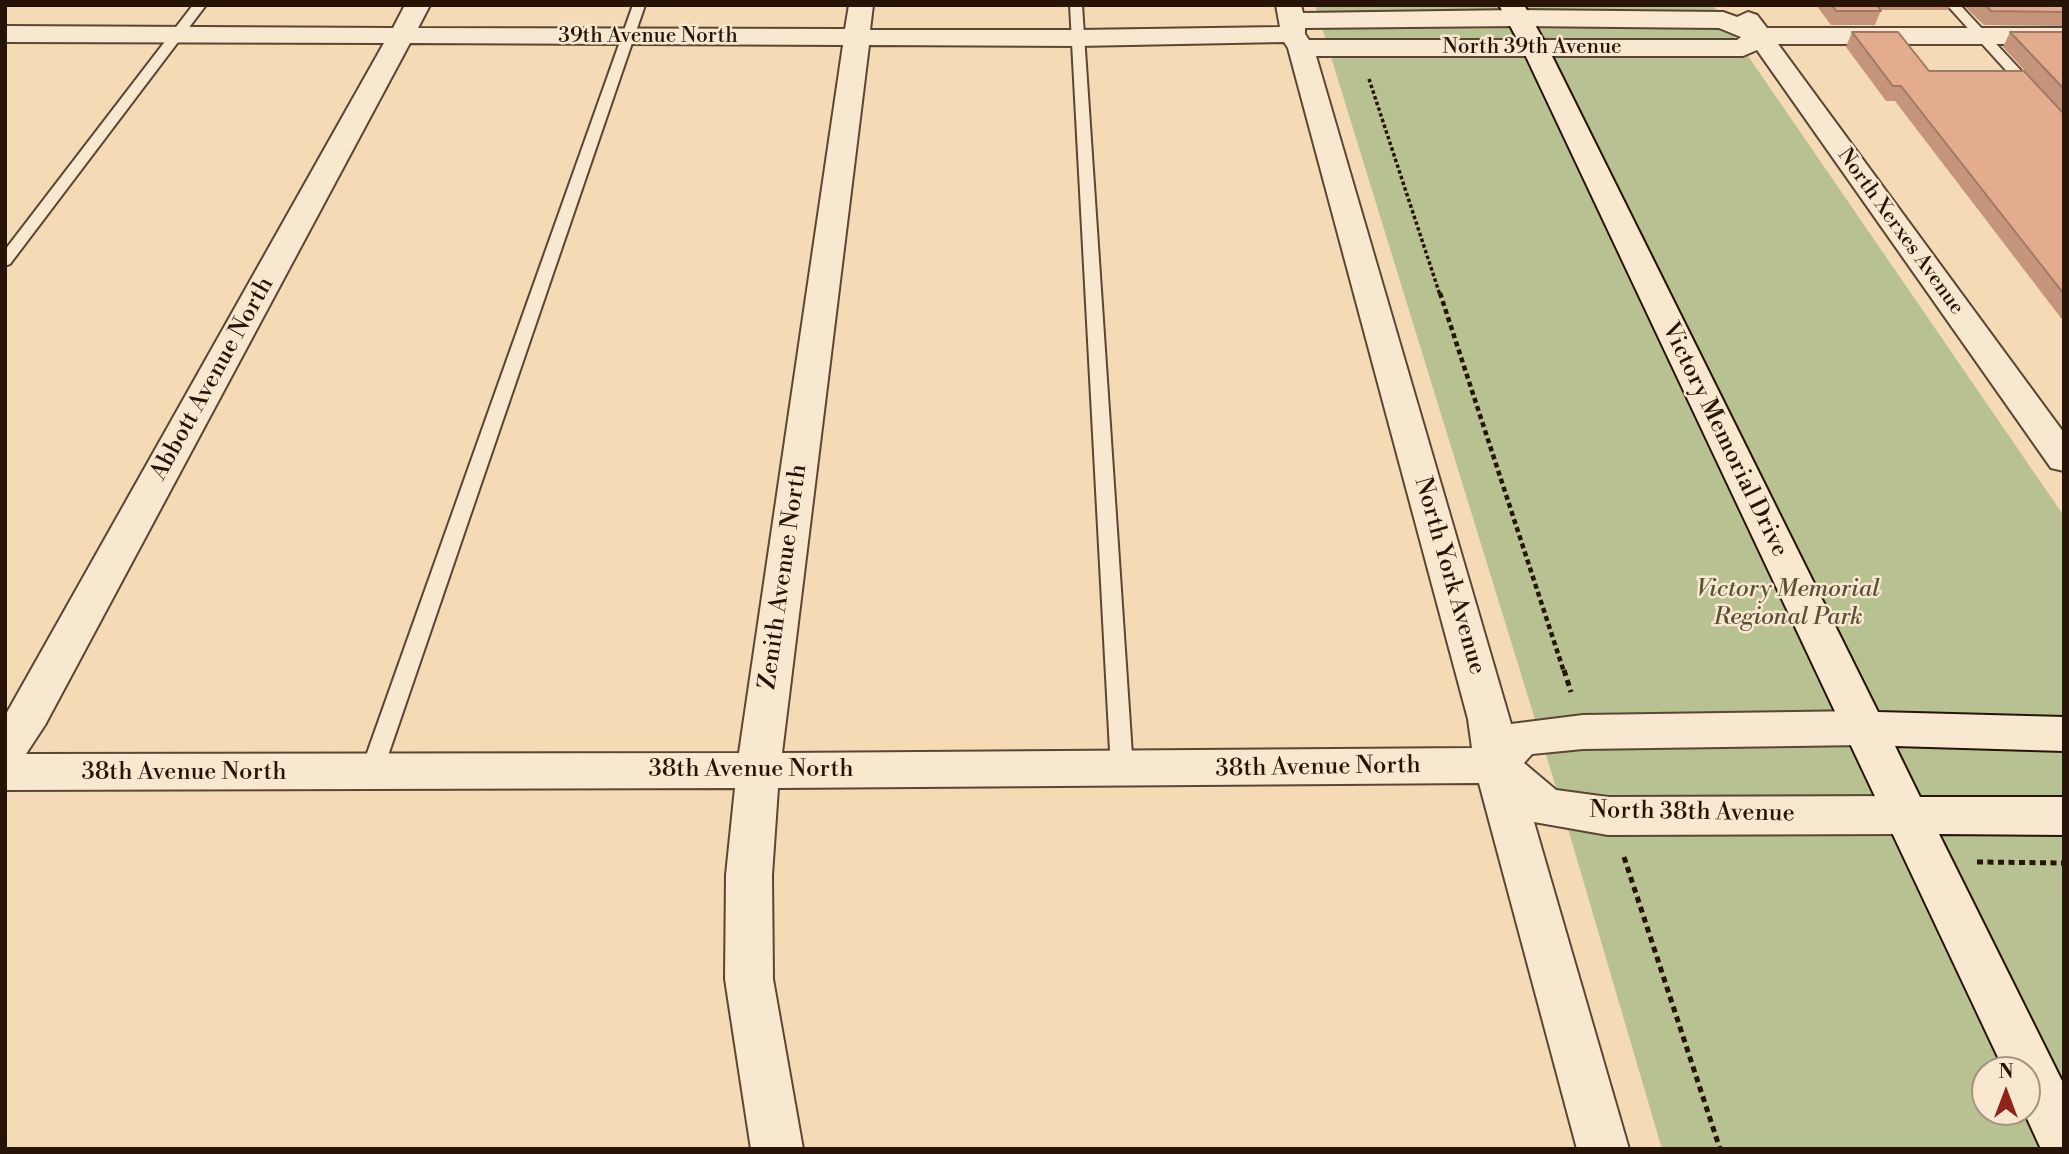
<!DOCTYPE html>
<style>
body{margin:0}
#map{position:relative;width:2069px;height:1154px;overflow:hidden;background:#f4dbb6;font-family:"Libre Bodoni",serif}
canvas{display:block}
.frame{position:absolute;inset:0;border:7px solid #281307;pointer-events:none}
.north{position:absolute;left:1971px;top:1056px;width:70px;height:70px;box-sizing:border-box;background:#f8e8d0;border:2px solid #a59380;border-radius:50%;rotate:0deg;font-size:19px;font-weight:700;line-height:28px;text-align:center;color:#281307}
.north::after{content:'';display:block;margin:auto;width:24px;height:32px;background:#8f2418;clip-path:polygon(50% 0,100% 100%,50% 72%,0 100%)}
</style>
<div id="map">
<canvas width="2069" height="1154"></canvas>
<div class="frame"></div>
<div class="north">N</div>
</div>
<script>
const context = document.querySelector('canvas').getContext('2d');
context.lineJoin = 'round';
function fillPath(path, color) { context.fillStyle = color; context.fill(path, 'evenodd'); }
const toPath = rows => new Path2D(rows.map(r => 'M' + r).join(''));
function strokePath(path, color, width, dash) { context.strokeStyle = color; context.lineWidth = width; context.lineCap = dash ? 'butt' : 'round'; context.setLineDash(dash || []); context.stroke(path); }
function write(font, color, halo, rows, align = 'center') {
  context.font = font + ' "Libre Bodoni",serif'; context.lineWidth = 5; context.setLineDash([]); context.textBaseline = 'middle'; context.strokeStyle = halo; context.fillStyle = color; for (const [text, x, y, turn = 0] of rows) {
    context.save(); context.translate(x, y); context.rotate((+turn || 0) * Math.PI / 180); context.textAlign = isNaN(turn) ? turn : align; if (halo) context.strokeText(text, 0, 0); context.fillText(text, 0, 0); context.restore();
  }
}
fillPath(toPath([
 [1315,5,1713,5,2064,516,2064,1149,1662,1149,1554,781],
 [1985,1070,2027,1070,2027,1112,1985,1112]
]), '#b8c191');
const lane = toPath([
 [193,5,206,5,10,264,5,266,5,250,193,5],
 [633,5,645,5,382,773,379,779,371,782,363,779,360,773,633,5],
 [1070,5,1082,5,1133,770,1130,776,1122,779,1114,776,1111,770,1070,5],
 [1947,5,1960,5,2064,117,2064,130,2059,129,1947,5]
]);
const street = toPath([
 [405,5,430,5,418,28,845,29,849,5,873,5,870,30,1078,30,1280,27,1276,5,1301,5,1303,13,1517,10,1723,12,1737,17,1748,12,1757,15,1767,28,2064,28,2064,44,1778,44,2064,433,2064,471,2051,468,1757,50,1743,56,1316,56,1511,724,1583,715,1864,711,1879,716,1885,728,1879,740,1864,745,1583,749,1532,754,1524,763,1556,790,1608,797,1905,796,1921,802,1927,815,1921,828,1905,834,1608,835,1534,822,1629,1149,1577,1149,1479,783,778,788,772,875,773,979,803,1149,751,1149,725,979,726,875,735,788,5,790,5,716,384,43,5,42,5,26,393,28,405,5],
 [1517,26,1719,28,1741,37,1737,40,1309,40,1305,34,1305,28,1517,26],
 [1284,42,1288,48,1468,719,1472,748,782,753,869,45,1078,46,1284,42],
 [410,43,843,45,739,753,26,754,45,725,410,43]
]);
const secondary = toPath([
 [1499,5,1524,5,1548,48,1878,712,2064,717,2064,751,1895,746,1920,797,2064,797,2064,835,1939,834,2064,1085,2064,1149,2041,1149,2024,1112,2027,1112,2027,1070,2004,1070,1522,48,1499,5]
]);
strokePath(lane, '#5b4533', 4);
strokePath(street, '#5b4533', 4);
strokePath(secondary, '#281307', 4);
strokePath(toPath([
 [1369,79,1440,295]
]), '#281307', 3.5, [3.5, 2.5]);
strokePath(toPath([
 [1440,293,1564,672]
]), '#281307', 4.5, [5, 3.5]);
strokePath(toPath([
 [1564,670,1571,692],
 [1624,857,1720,1149],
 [1977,862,2064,863]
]), '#281307', 5, [6, 4.5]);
fillPath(lane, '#f8e8d0');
fillPath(street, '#f8e8d0');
fillPath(secondary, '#f8e8d0');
fillPath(toPath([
 [1816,5,1950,5,1948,10,1881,10,1875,25,1831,25],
 [1963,5,2064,5,2064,26,1984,25],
 [1852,32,1929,71,2064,114,2064,322,1895,101,1886,101,1846,47],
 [2010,32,2064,32,2064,113,2003,47]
]), '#c4947b');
const building = toPath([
 [1832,5,1877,5,1881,11,1836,11,1832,5],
 [1985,5,2064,5,2064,12,1991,11,1985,5],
 [1852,32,1898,32,1929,71,2024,71,2064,114,2064,294,1901,86,1893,86,1852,32],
 [2010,32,2064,32,2064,89,2010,32]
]);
fillPath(building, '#e4ac8f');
strokePath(building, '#a07864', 2);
write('21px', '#281307', '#f8e8d0', [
 ["39th Avenue North",648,37],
 ["North 39th Avenue",1532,48],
 ["North Xerxes Avenue",1900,232,54]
]);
write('24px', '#281307', '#f8e8d0', [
 ["Abbott Avenue North",213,379,-61],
 ["Victory Memorial Drive",1724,440,64],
 ["North York Avenue",1449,576,74],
 ["Zenith Avenue North",784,577,-82],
 ["38th Avenue North",1318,768,-1],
 ["38th Avenue North",751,770],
 ["38th Avenue North",184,773],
 ["North 38th Avenue",1692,813,1]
]);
write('italic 24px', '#5a5037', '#f8e8d0', [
 ["Victory Memorial",1788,590],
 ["Regional Park",1788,618]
]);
</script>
